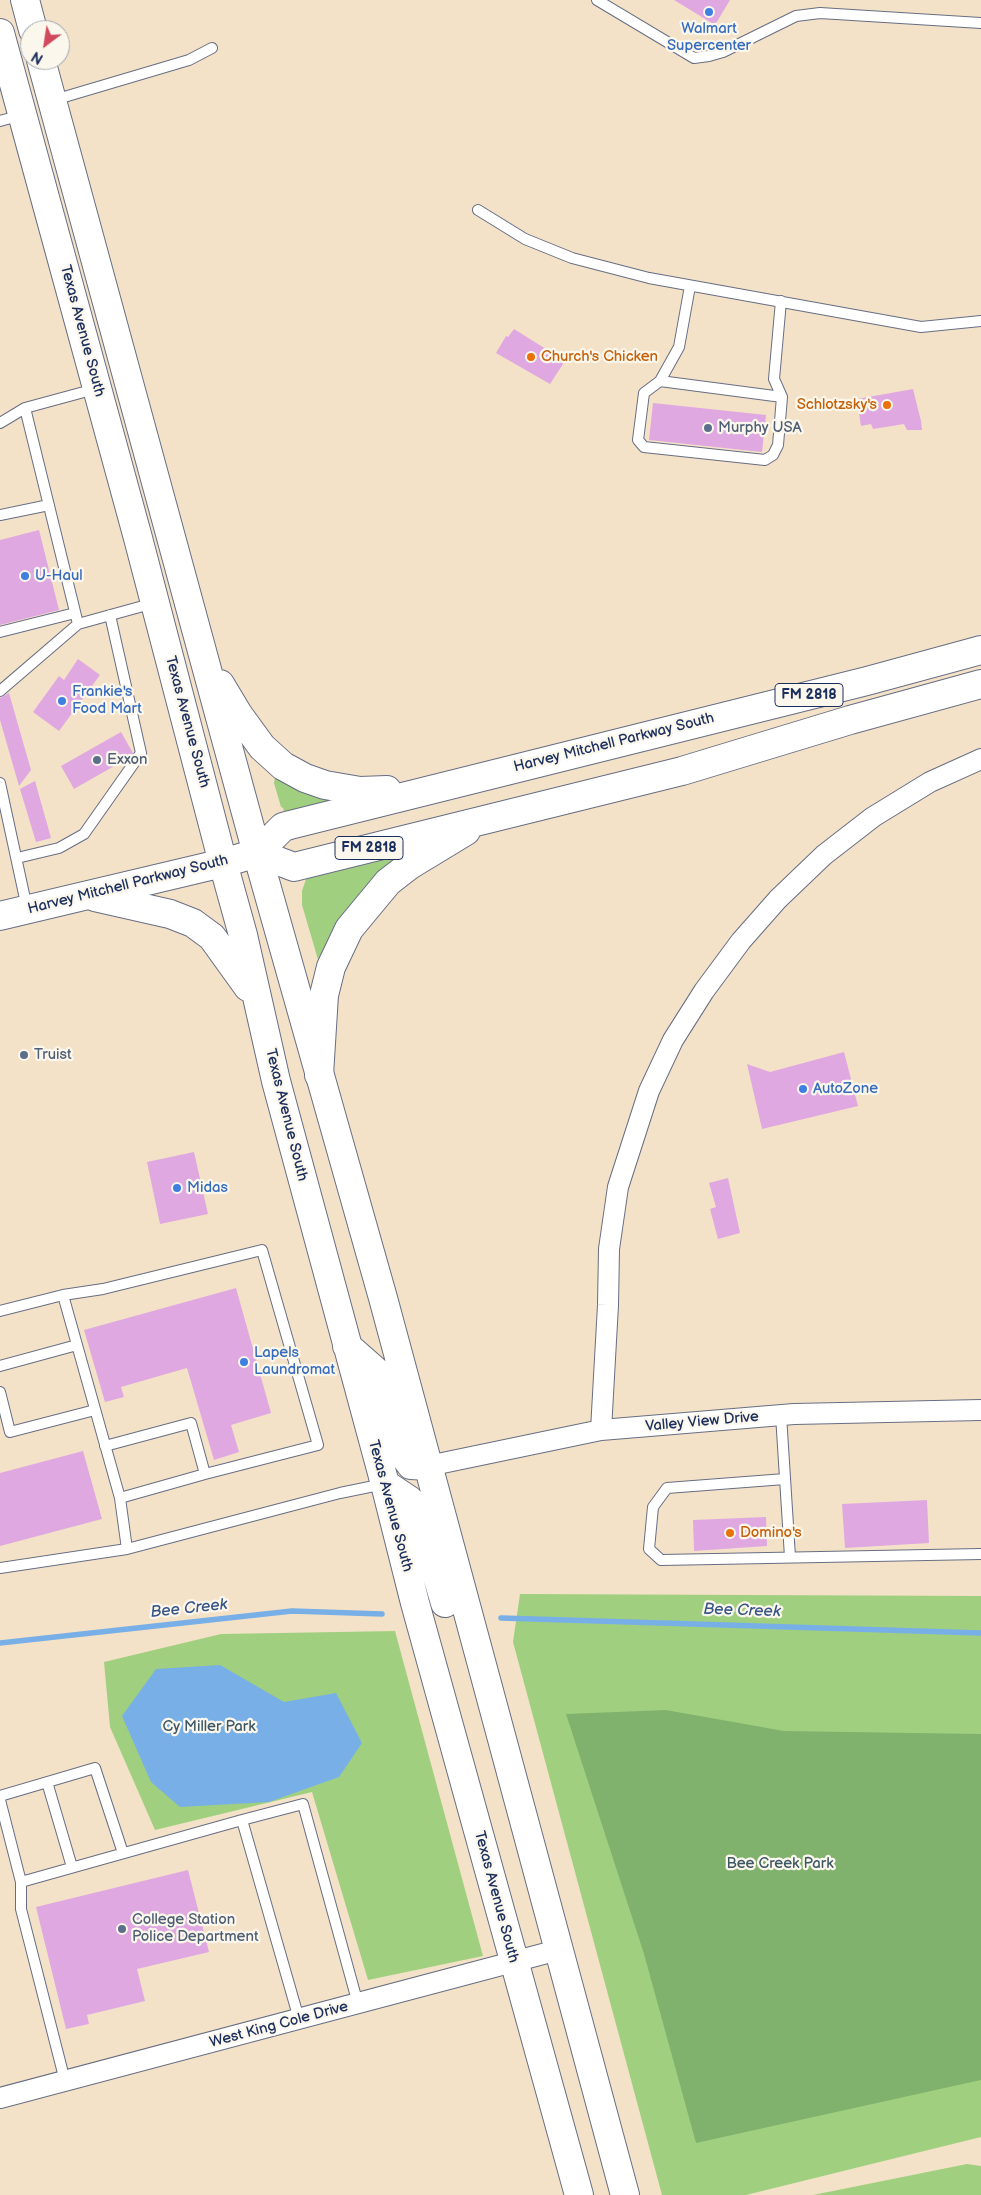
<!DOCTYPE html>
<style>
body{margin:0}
#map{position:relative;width:981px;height:2195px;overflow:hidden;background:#f4e2c8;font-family:"Balsamiq Sans",sans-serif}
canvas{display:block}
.north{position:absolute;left:20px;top:20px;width:50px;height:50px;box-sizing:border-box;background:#fbf7ec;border:1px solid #a1a7b3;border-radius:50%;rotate:211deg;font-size:14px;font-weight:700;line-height:20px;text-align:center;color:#1b2f5e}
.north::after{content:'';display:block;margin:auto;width:18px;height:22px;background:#d1495b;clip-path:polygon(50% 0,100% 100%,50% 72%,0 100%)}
</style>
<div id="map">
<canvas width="981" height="2195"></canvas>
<div class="north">N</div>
</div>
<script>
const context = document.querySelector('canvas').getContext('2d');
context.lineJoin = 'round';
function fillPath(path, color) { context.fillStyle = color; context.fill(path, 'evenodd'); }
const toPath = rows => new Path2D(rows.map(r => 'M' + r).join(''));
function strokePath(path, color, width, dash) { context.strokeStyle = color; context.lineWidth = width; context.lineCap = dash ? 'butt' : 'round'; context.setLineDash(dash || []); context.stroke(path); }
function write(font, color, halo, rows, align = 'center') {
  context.font = font + ' "Balsamiq Sans",sans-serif'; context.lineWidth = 4.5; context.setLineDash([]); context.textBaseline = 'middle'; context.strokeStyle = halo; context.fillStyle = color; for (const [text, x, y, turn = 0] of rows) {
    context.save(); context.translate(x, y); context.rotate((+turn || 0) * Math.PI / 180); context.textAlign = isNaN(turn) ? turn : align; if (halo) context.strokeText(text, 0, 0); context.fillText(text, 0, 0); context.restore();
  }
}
fillPath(toPath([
 [275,776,344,799,285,813,283,808,281,807,274,783],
 [403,855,319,963,302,905,302,891,306,879],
 [520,1594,981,1596,981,2137,746,2195,662,2195,513,1642],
 [395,1631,483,1956,368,1980,312,1792,155,1830,110,1727,104,1662,221,1634],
 [967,2164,981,2166,981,2195,813,2195]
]), '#a0d07f');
fillPath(toPath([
 [666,1710,784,1731,981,1734,981,2080,696,2143,644,1954,566,1714]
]), '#80b26e');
fillPath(toPath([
 [220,1665,284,1702,336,1693,362,1743,339,1777,269,1802,180,1807,151,1782,122,1716,156,1669]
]), '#78afe7');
strokePath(toPath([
 [501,1618,981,1633],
 [0,1643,292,1611,382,1614]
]), '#78afe7', 5.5);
fillPath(toPath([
 [674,0,730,0,715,25],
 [514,329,565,361,550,384,496,353,506,336,508,337],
 [913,389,921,421,922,430,907,430,904,424,873,429,871,424,861,426,857,399],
 [653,403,766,415,762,452,649,440],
 [39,530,59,610,0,625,0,540],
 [78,659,100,675,59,731,33,712,59,676,64,680],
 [9,693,31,770,19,786,0,720,0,698],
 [121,732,133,753,130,757,74,789,61,766],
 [35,781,51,838,36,842,20,789],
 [844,1052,858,1106,762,1129,747,1064,770,1072],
 [194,1152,208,1214,160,1224,147,1162],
 [728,1178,740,1233,718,1239,710,1209,716,1207,709,1183],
 [236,1288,271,1413,231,1425,239,1452,214,1460,187,1368,121,1387,124,1397,105,1402,84,1330],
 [83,1451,102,1519,0,1546,0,1473],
 [927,1500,929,1543,845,1548,842,1504],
 [766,1517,767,1546,694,1551,693,1520],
 [188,1870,209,1952,137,1969,145,2001,87,2015,89,2024,66,2029,36,1907]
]), '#dfa8e1');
const lane = toPath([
 [597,0,694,58,709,56,723,52,796,16,820,13,981,23],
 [54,100,189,60,212,48],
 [0,121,22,115],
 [478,210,525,239,572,258,649,278,921,327,981,321],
 [690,286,679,347,660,381,644,393,638,440,644,447,765,460,773,455,778,445,782,397,774,379,781,301],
 [660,381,782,397],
 [25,408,78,624],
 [0,423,25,408,95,389],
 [0,515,49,505],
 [0,632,75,613],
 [0,691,78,624,154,603],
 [0,783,27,908],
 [17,858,59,848,84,834,141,753,110,615],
 [63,1295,103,1289,262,1250,318,1445,205,1474],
 [0,1311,63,1295,120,1498,127,1549,340,1493,384,1484],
 [0,1366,77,1345],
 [0,1392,10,1432,95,1410],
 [781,1415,790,1557],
 [105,1446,191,1423,205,1474,120,1498],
 [785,1479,667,1488,653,1507,649,1549,661,1560,981,1554],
 [0,1568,127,1549],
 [47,1782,72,1867],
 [0,1796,95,1768,123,1853],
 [0,1800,21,1882,21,1909,65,2081],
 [21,1882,242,1820],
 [299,2019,242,1820,303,1804,358,2004]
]);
const street = toPath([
 [601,1430,608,1305,609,1249,618,1187,649,1091,673,1040,704,991,741,941,778,899,824,855,873,817,930,782,981,759],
 [428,1466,601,1430,794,1414,981,1410],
 [0,2098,558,1950]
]);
const primary = toPath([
 [257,853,383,1298,625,2195],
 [95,897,170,914,193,923,212,937,248,987],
 [0,916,223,863,243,935,276,1081,385,1484,415,1603,579,2195],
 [347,1346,380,1375,399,1449,411,1465,428,1466],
 [385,1484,409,1500,417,1508,445,1603]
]);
const highway = toPath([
 [25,0,33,30],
 [0,33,138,538,223,863,257,853,283,827,290,825,867,681,981,650],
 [41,60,257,853],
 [220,684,238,714,262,747,283,766,305,778,325,785,360,791,387,790],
 [257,853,294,867,682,771,850,720,981,684],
 [319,1075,324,995,331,967,349,929,388,882,410,865,466,831]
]);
strokePath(lane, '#676e83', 12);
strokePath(street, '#676e83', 22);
strokePath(primary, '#676e83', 30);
strokePath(highway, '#676e83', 30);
strokePath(lane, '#fff', 10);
strokePath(street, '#fff', 20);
strokePath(primary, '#fff', 28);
strokePath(highway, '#fff', 28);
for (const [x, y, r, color] of [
 [709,12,5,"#3f7fe0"],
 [531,357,5,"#e8710a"],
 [887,405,5,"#e8710a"],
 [708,428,5,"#5c6f8a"],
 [25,576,5,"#3f7fe0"],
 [62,701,5,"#3f7fe0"],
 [97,760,5,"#5c6f8a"],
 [24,1055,5,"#5c6f8a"],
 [803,1089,5,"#3f7fe0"],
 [177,1188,5,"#3f7fe0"],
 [244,1362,5,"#3f7fe0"],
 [730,1533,5,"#e8710a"],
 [122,1929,5,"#5c6f8a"]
]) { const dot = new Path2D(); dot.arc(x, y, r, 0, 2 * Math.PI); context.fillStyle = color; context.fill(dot); strokePath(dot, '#fbf7ec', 2); }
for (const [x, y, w] of [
 [809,695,68],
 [369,848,68]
]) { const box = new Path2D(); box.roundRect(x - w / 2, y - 11.5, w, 23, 4); context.fillStyle = '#fbf7ec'; context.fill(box); strokePath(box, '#1b2f5e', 1); }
write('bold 14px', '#1b2f5e', null, [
 ["FM 2818",809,695],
 ["FM 2818",369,848]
]);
write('15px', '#366cbe', '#fbf7ec', [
 ["Walmart",709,29,"center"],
 ["Supercenter",709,46,"center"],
 ["U-Haul",35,576],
 ["Frankie's",72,692],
 ["Food Mart",72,709],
 ["AutoZone",813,1089],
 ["Midas",187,1188],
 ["Lapels",254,1353],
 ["Laundromat",254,1370]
], 'left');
write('15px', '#1b2f5e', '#fbf7ec', [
 ["Texas Avenue South",82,331,75],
 ["Texas Avenue South",187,722,75],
 ["Harvey Mitchell Parkway South",614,743,-14],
 ["Harvey Mitchell Parkway South",128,885,-14],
 ["Texas Avenue South",286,1115,76],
 ["Valley View Drive",702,1422,-5],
 ["Texas Avenue South",390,1506,75],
 ["Texas Avenue South",496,1897,75],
 ["West King Cole Drive",279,2025,-15]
]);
write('15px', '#c56008', '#fbf7ec', [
 ["Church's Chicken",541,357],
 ["Schlotzsky's",877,405,"right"],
 ["Domino's",740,1533]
], 'left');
write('15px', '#4e5e75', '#fbf7ec', [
 ["Murphy USA",718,428],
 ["Exxon",107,760],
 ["Truist",34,1055],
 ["College Station",132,1920],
 ["Police Department",132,1937]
], 'left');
write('15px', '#3c5766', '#fbf7ec', [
 ["Cy Miller Park",209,1727],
 ["Bee Creek Park",780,1864]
]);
write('italic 16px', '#375587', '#fbf7ec', [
 ["Bee Creek",189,1609,-6],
 ["Bee Creek",742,1611,2]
]);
</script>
